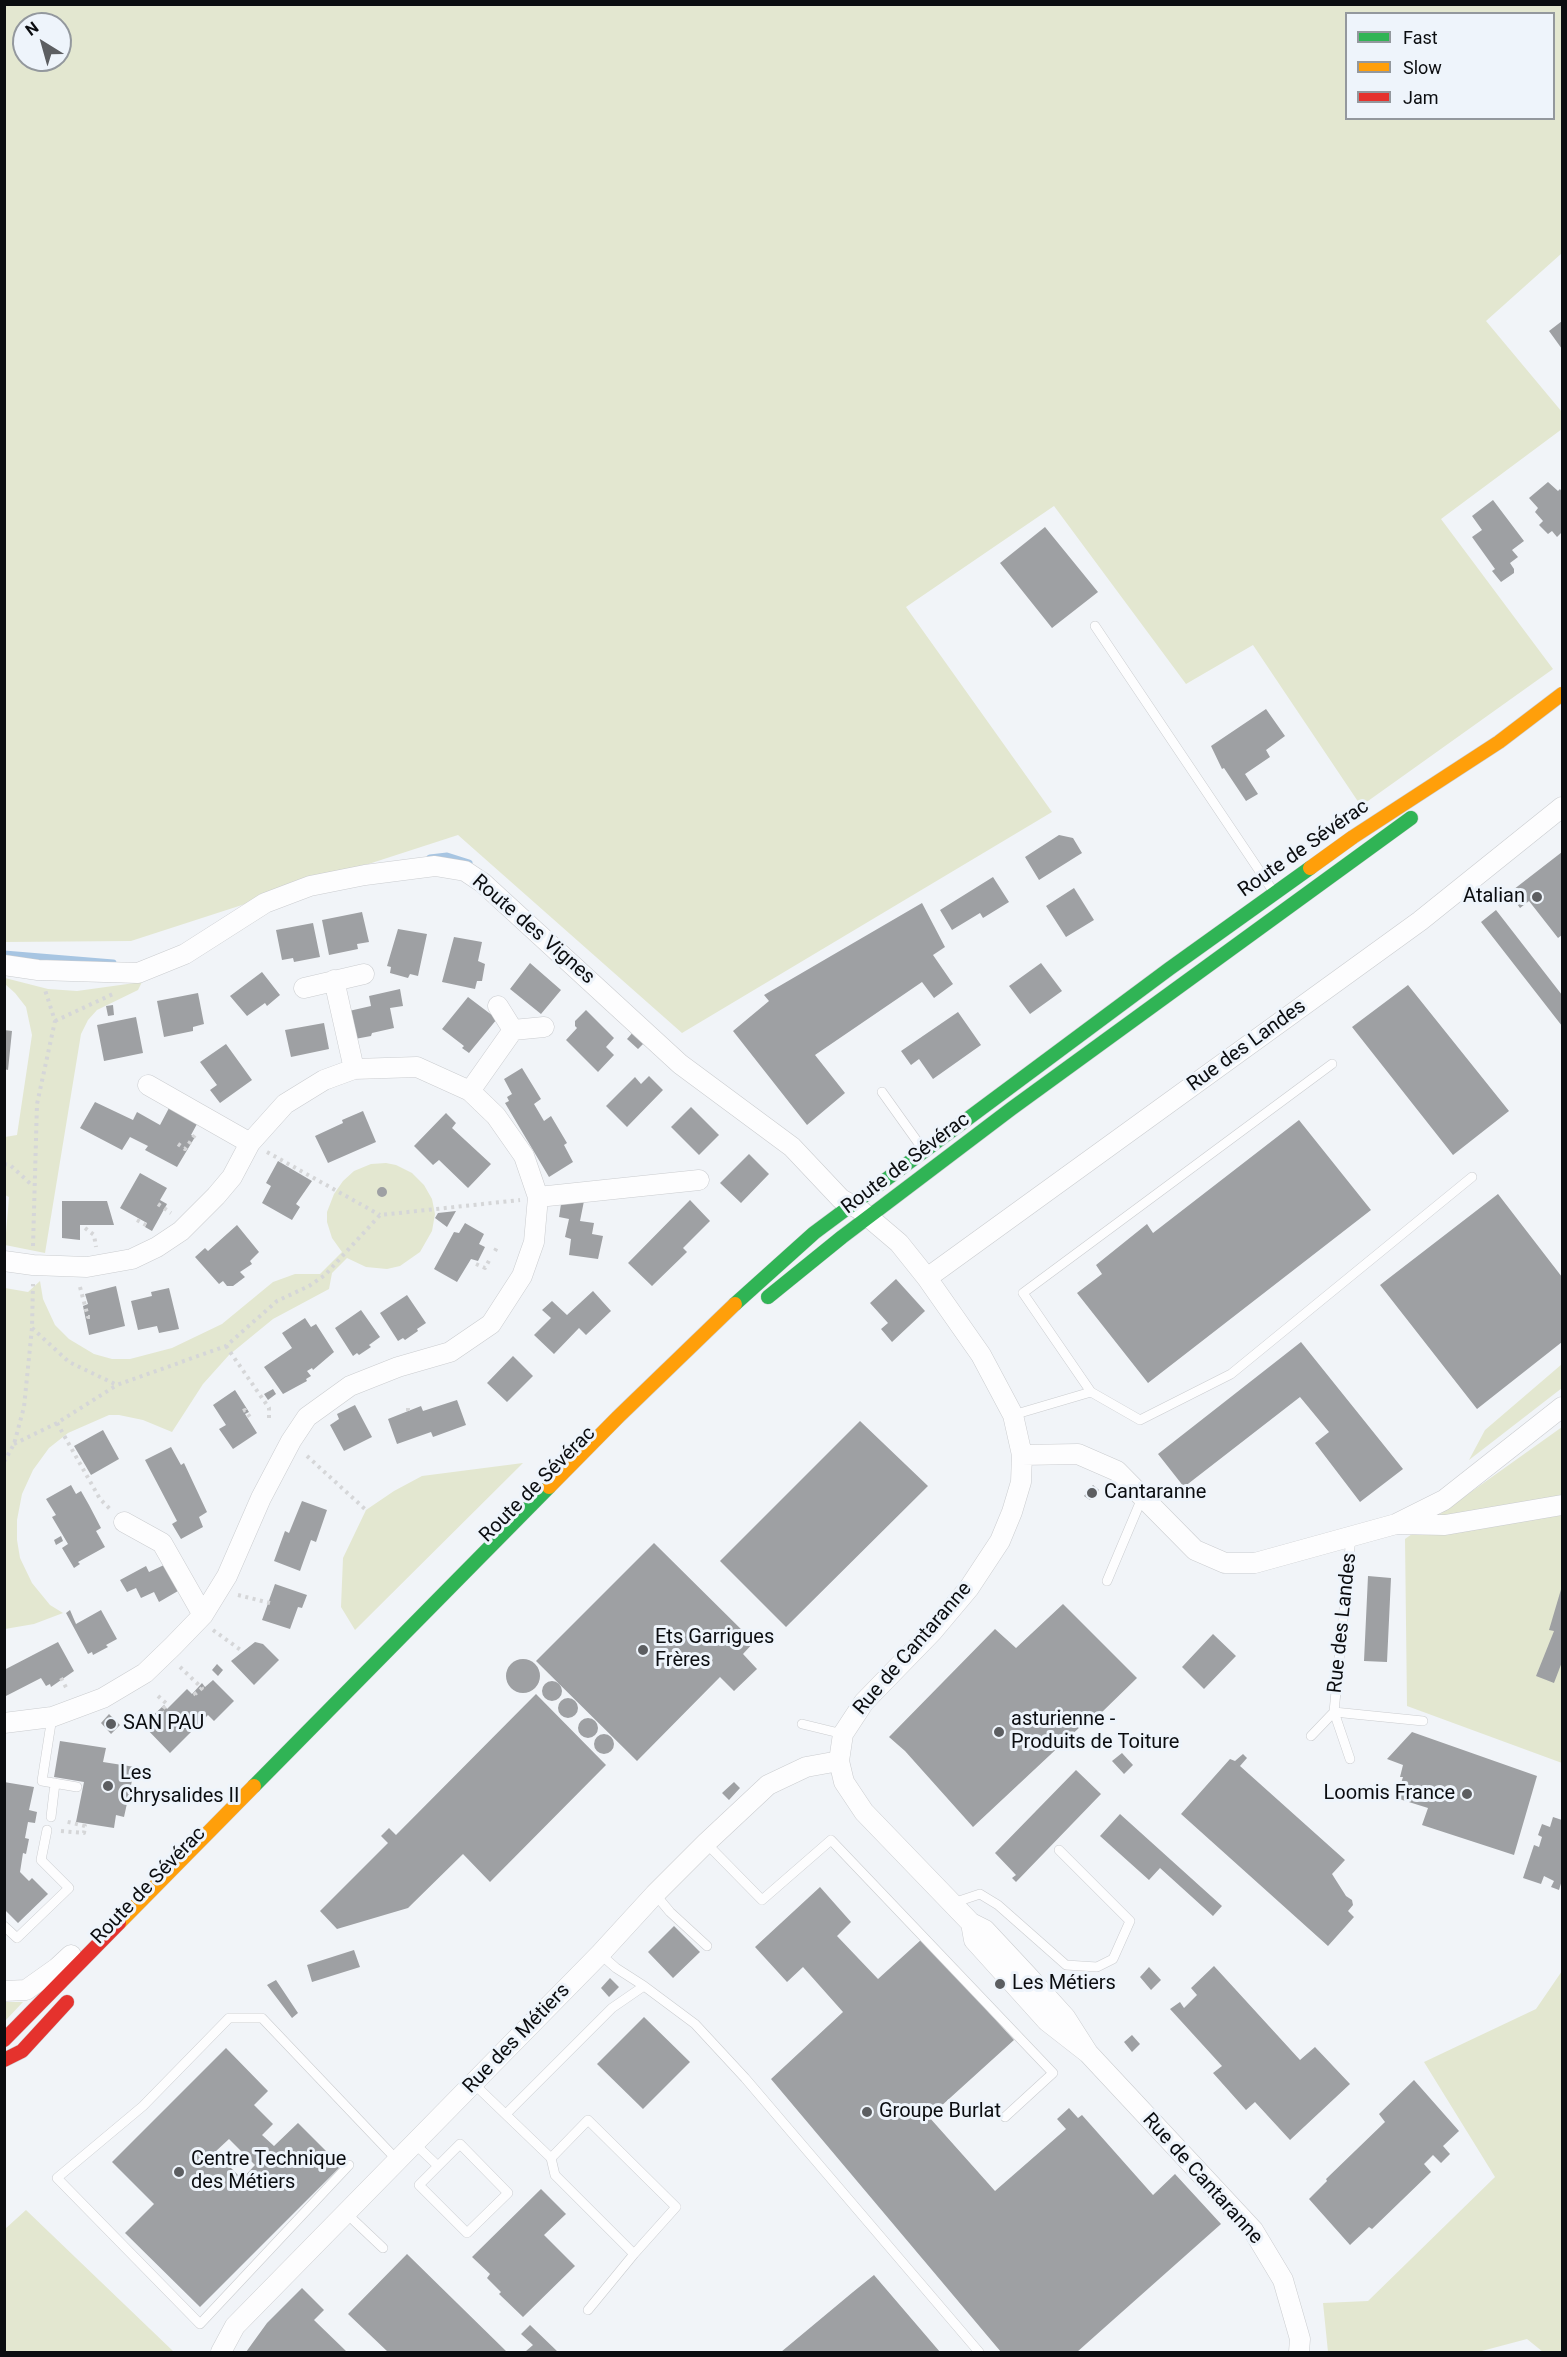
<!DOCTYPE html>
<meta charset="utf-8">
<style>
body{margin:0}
#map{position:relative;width:1567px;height:2357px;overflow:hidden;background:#f1f4f8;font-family:Roboto,sans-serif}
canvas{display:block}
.frame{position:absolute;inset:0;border:6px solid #0b0d10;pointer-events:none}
.legend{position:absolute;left:1345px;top:12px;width:210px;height:108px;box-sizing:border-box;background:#eef4fb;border:2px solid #93989d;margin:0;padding:8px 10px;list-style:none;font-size:18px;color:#0b0d10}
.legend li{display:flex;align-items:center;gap:12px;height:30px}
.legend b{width:30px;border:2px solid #93989d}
.north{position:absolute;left:12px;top:12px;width:60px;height:60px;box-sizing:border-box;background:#eef4fb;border:2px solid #93989d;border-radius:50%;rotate:323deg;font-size:16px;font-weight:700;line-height:24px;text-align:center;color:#0b0d10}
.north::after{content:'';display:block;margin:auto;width:21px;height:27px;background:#5c5e61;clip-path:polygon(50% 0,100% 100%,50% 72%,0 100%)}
</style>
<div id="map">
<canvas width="1567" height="2357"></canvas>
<div class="frame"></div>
<ul class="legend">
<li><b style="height:8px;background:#30b455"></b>Fast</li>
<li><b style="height:8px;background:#ff9f0a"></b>Slow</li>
<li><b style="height:8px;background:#e5322d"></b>Jam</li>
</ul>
<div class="north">N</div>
</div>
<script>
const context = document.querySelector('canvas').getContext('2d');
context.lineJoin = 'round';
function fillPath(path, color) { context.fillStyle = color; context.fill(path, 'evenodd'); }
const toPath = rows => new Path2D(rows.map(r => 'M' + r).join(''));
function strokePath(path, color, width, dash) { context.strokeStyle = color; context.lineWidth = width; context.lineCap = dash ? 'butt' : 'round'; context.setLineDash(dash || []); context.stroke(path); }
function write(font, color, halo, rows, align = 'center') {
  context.font = font + ' Roboto,sans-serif'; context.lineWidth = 6; context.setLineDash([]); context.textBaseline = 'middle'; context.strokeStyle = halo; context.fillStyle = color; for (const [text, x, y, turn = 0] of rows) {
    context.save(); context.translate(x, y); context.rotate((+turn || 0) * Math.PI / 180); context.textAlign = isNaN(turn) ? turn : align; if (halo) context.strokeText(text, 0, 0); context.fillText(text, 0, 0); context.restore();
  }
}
fillPath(toPath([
 [4,5,1562,5,1562,253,1486,321,1562,412,1562,429,1441,519,1553,669,1361,806,1253,645,1186,684,1054,506,906,607,1052,812,682,1033,458,835,131,941,5,942],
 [1346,14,1554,14,1554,118,1346,118],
 [24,24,60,24,60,60,24,60],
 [5,978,48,989,77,991,142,982,138,990,97,1010,88,1020,81,1034,45,1253,5,1245,9,1197,5,1195,5,1137,17,1135,32,1035,26,1007,15,993,5,984],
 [386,1163,396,1165,412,1173,424,1185,432,1199,435,1214,432,1231,420,1252,400,1266,387,1269,366,1267,347,1258,332,1273,329,1289,273,1319,229,1355,203,1384,172,1432,143,1420,119,1415,109,1415,68,1433,49,1448,33,1470,22,1494,17,1520,17,1540,20,1558,32,1583,50,1605,63,1613,34,1624,5,1629,5,1288,28,1292,40,1281,43,1299,55,1325,69,1339,94,1354,112,1359,130,1359,172,1348,222,1324,273,1282,295,1274,320,1274,342,1252,332,1238,327,1222,327,1212,334,1194,343,1181,354,1171,371,1164],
 [1562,1364,1562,1388,1469,1460,1485,1430],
 [1562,1427,1562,1763,1407,1706,1405,1539],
 [523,1463,355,1630,341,1607,343,1558,366,1510,394,1491,422,1476],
 [1562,1971,1562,2352,1543,2352,1527,2339,1478,2352,1328,2352,1323,2303,1368,2301,1495,2177,1424,2062,1536,2009],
 [5,2002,23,2002,5,2021],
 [26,2210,174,2352,5,2352,5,2229]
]), '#e3e7d0');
strokePath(toPath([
 [430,858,447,856,469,863],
 [4,954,113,963]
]), '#a7c5e2', 7);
fillPath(toPath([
 [1562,321,1562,349,1549,331],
 [1548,482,1558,491,1560,489,1562,492,1562,532,1557,537,1552,531,1548,534,1539,525,1543,521,1535,512,1538,508,1529,498],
 [1493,500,1524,541,1512,550,1518,557,1510,563,1514,569,1514,573,1501,582,1492,571,1495,569,1472,537,1482,530,1472,516],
 [1045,527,1098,592,1052,628,1000,563],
 [1266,709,1285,736,1266,750,1270,757,1245,774,1258,794,1246,801,1224,768,1222,769,1211,746],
 [1059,835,1073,838,1082,853,1039,880,1025,857],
 [1562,852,1562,935,1558,938,1529,901,1520,908,1509,893],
 [993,877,1009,902,983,918,980,913,952,930,940,910],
 [1074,888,1094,920,1066,937,1046,906],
 [922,903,945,947,933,955,953,984,934,998,922,982,815,1055,845,1093,807,1125,733,1031,769,1001,764,995],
 [1496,910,1562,995,1562,1026,1481,922],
 [362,912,369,942,357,944,358,949,329,955,322,920],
 [313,923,320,957,294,962,293,958,282,960,276,930],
 [398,929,427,934,418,976,410,974,408,978,390,973,391,967,387,966],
 [454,937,482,942,478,961,485,964,482,981,477,981,475,989,442,982],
 [530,963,561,990,541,1014,510,989],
 [1041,963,1062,991,1030,1014,1009,986],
 [262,972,280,995,267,1006,265,1003,247,1016,230,996],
 [1408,985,1509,1111,1453,1155,1352,1027],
 [400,989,403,1006,390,1008,394,1028,372,1033,371,1036,355,1039,349,1011,371,1006,369,996],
 [198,993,204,1024,193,1027,193,1031,164,1037,157,1001],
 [468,997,497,1019,469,1053,462,1048,464,1046,442,1029],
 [113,1005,114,1015,108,1016,106,1006],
 [586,1010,614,1038,606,1047,614,1055,598,1072,566,1040,577,1028,575,1026,575,1021],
 [958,1012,981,1045,933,1079,919,1059,911,1065,901,1051],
 [136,1017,143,1053,104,1061,97,1025],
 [324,1023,329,1049,291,1057,285,1030],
 [4,1030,12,1031,8,1070,4,1069],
 [634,1031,645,1042,638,1049,627,1039],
 [226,1044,252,1080,220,1103,210,1090,217,1085,200,1062],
 [522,1068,541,1099,534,1104,544,1121,551,1116,567,1143,564,1145,573,1162,549,1177,505,1103,509,1101,507,1097,512,1094,504,1079],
 [649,1076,663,1090,627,1127,606,1106,635,1077,641,1084],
 [95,1102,133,1120,137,1112,160,1125,169,1108,197,1124,191,1135,195,1137,177,1167,145,1150,148,1146,130,1137,122,1150,80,1128],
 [691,1107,719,1135,699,1155,671,1127],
 [363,1111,376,1142,328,1163,315,1136,343,1123,342,1120],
 [446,1113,456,1123,452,1128,491,1164,468,1188,439,1160,433,1165,414,1146],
 [1299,1120,1371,1210,1148,1383,1077,1293,1102,1274,1096,1265,1147,1224,1153,1233],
 [749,1154,769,1174,741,1203,720,1183],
 [278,1161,312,1181,296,1204,300,1207,292,1220,262,1203,271,1186,266,1183],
 [140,1173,167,1188,160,1200,167,1204,152,1231,145,1227,147,1223,120,1208],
 '377 1192a5 5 0 1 1 10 0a5 5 0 1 1-10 0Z',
 [1498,1194,1562,1277,1562,1342,1477,1409,1380,1285],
 [690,1200,710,1221,683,1248,687,1252,652,1286,628,1263],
 [62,1201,107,1201,114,1225,80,1225,80,1240,62,1238],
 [584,1201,580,1221,594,1223,592,1234,603,1236,598,1259,569,1255,571,1239,565,1237,569,1219,559,1217,561,1204],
 [456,1211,447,1227,435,1218,438,1213],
 [465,1223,484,1234,479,1244,485,1247,478,1261,471,1259,457,1282,434,1269,454,1232,459,1233],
 [237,1225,259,1252,250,1261,252,1264,240,1272,245,1277,233,1286,227,1286,223,1281,219,1284,195,1257,205,1248,208,1251],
 [896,1279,925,1311,892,1342,881,1329,888,1323,870,1303],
 [116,1286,125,1326,89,1335,83,1306,88,1304,85,1294],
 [169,1288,179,1329,159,1333,157,1326,138,1330,131,1301,152,1296,151,1292],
 [593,1291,611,1311,586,1335,579,1328,554,1354,534,1335,551,1318,542,1310,552,1301,567,1315],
 [407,1295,426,1323,417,1329,418,1331,405,1340,403,1338,398,1341,380,1313],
 [361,1310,380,1337,369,1345,371,1347,359,1355,357,1353,353,1356,335,1328],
 [305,1318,311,1327,316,1324,334,1352,313,1370,312,1368,307,1371,311,1376,306,1379,307,1381,283,1394,264,1367,292,1348,282,1333],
 [1301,1342,1403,1469,1360,1502,1315,1443,1329,1432,1300,1397,1184,1487,1158,1454],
 [513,1356,533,1376,507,1402,487,1383],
 [273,1389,276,1394,268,1400,264,1394],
 [235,1390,249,1412,245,1414,257,1433,233,1449,219,1429,226,1425,213,1405],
 [457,1400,466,1425,433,1437,431,1432,397,1444,388,1419,421,1406,423,1411],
 [355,1405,372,1437,344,1451,330,1425,339,1419,337,1414],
 [860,1421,928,1486,786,1627,720,1561],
 [103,1430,119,1459,91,1475,74,1446],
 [171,1447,181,1465,184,1463,207,1512,199,1517,203,1527,181,1539,172,1524,177,1521,145,1460],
 [71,1485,76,1494,81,1491,89,1505,101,1528,96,1531,105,1547,78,1562,80,1564,74,1568,62,1548,68,1544,52,1517,56,1515,46,1499],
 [1093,1485,1099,1490,1090,1500,1084,1496],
 [302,1501,327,1510,316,1542,311,1540,300,1571,274,1561,285,1531,289,1533],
 [61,1536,63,1541,56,1545,54,1540],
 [654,1543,754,1642,743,1654,757,1669,734,1691,720,1677,637,1761,536,1661],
 [164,1565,178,1591,159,1602,154,1592,141,1598,136,1588,127,1592,120,1580,146,1566,149,1572],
 [1368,1576,1391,1578,1387,1662,1364,1661],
 [275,1584,307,1595,302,1608,298,1607,290,1629,262,1620],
 [1562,1586,1562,1662,1554,1683,1536,1676,1554,1631,1549,1630],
 [1063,1604,1137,1678,1100,1714,1096,1712,973,1827,905,1751,889,1737,995,1629,1016,1648],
 [70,1610,76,1624,101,1610,117,1639,106,1645,108,1647,93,1655,92,1652,88,1654,66,1613],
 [1213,1634,1236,1656,1204,1689,1182,1667],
 [58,1642,74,1671,51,1687,50,1684,46,1686,41,1678,4,1697,4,1670],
 [255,1642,263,1644,279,1660,254,1685,231,1661],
 '506 1676a17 17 0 1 1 34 0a17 17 0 1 1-34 0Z',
 [217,1664,223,1670,218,1676,212,1670],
 [213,1680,234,1701,214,1721,208,1715,170,1753,143,1725,164,1705,167,1709,187,1689,192,1694,202,1683,205,1687],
 '542 1691a10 10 0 1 1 20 0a10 10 0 1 1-20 0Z',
 [536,1694,606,1765,490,1882,463,1854,408,1908,337,1929,320,1911,388,1843,381,1836,389,1828,396,1835],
 '558 1708a10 10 0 1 1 20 0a10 10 0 1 1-20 0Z',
 [109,1714,120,1725,111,1734,101,1723],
 '578 1728a10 10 0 1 1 20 0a10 10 0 1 1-20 0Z',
 [1412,1732,1537,1776,1514,1855,1422,1825,1428,1808,1396,1798,1403,1777,1400,1777,1403,1765,1387,1759],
 '594 1744a10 10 0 1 1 20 0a10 10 0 1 1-20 0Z',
 [60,1741,106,1748,103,1762,135,1767,124,1817,116,1815,114,1828,76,1822,84,1782,54,1777],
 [1122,1753,1133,1765,1124,1774,1112,1761],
 [1243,1754,1247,1758,1240,1766,1345,1860,1332,1874,1346,1896,1352,1900,1353,1905,1348,1911,1354,1917,1328,1946,1181,1814,1230,1759,1235,1761],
 [1076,1770,1101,1794,1016,1882,1012,1878,1016,1875,995,1853],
 [4,1782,34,1787,29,1810,37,1812,35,1823,28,1822,25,1838,29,1839,26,1854,23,1853,20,1872,29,1881,32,1878,48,1894,18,1923,4,1909],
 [734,1782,740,1788,729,1800,722,1793],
 [1120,1814,1222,1906,1213,1916,1160,1868,1149,1880,1100,1836],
 [1553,1817,1562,1820,1562,1880,1559,1890,1551,1887,1554,1881,1544,1876,1541,1884,1523,1878,1534,1845,1539,1847,1542,1837,1538,1835,1542,1824,1550,1827],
 [820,1887,851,1922,837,1936,878,1979,922,1939,1014,2040,929,2117,995,2191,1066,2129,1057,2119,1069,2108,1078,2118,1082,2115,1153,2195,1175,2174,1221,2224,1077,2352,1001,2352,771,2079,843,2012,803,1967,787,1982,755,1947],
 [674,1926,700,1952,673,1978,648,1952],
 [354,1950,360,1967,312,1982,307,1965],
 [1214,1966,1300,2060,1315,2047,1350,2084,1290,2140,1255,2102,1246,2110,1213,2073,1222,2066,1170,2009,1180,2002,1184,2008,1197,1995,1191,1988],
 [1149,1967,1161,1980,1151,1990,1140,1977],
 [610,1978,619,1987,609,1997,601,1988],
 [276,1980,298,2013,292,2018,267,1985],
 [644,2017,690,2062,643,2109,597,2064],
 [1132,2035,1140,2044,1132,2052,1124,2042],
 [226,2048,268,2091,254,2105,273,2124,262,2135,274,2146,298,2123,341,2166,200,2307,125,2233,154,2204,112,2162],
 [229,2139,255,2165,242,2179,215,2152],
 [1414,2080,1459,2131,1443,2146,1450,2154,1441,2163,1433,2155,1424,2164,1431,2172,1372,2229,1369,2227,1350,2245,1309,2199,1327,2181,1326,2179,1385,2122,1379,2114],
 [541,2189,566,2214,544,2235,575,2266,523,2317,499,2294,501,2292,487,2278,490,2274,472,2257],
 [407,2254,507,2352,388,2352,348,2314],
 [874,2275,940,2352,781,2352,853,2292],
 [302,2288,324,2310,314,2320,347,2352,246,2352,267,2323],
 [530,2325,558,2352,527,2352,526,2351,533,2345,521,2334]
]), '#9ea0a3');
const lane = toPath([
 [1095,626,1273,891],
 [1332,1064,1023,1293,1091,1392,1140,1420,1231,1374,1472,1177],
 [882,1092,922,1148],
 [1013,1415,1091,1392],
 [1107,1581,1142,1498],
 [52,1717,42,1781,77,1787],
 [802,1724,843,1734],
 [1311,1736,1334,1712,1351,1537],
 [1350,1759,1334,1712,1423,1721],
 [51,1817,55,1783],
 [706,1843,762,1900,831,1840,1053,2073,1005,2117],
 [655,1894,670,1912,707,1946],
 [953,1903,980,1894,998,1905,1066,1965,1097,1967,1113,1959,1130,1921,1059,1850],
 [4,1926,17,1938,69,1888,41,1860,47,1830],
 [600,1954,616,1968,644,1986],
 [474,2084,551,2158,588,2120,676,2207,634,2254,555,2175,551,2158],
 [506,2114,612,2008,644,1986,695,2024,745,2078,979,2352],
 [415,2144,438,2166],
 [460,2144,508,2193,467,2233,419,2185,460,2144],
 [349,2165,200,2324,57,2178,143,2106,229,2018,262,2018,398,2161],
 [346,2213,383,2248],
 [588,2310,634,2254]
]);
const street = toPath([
 [4,965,38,970,138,973,185,954,265,903,310,886,365,875,435,866,465,871,483,883,680,1064,792,1147,841,1199,859,1209,899,1243,927,1278,981,1355,1013,1415,1022,1455,1021,1482,1012,1512,1000,1541,969,1588,932,1632,864,1702,843,1734,839,1761,844,1782,864,1812,971,1923,985,1930,1027,1975,1065,2017,1088,2053],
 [334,980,354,1069],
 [304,988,364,974],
 [513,1030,544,1027],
 [148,1085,250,1143],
 [470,1091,513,1030,498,1006],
 [538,1197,699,1180],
 [4,1261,33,1265,87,1267,132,1259,157,1247,181,1231,216,1196,232,1177,250,1143,285,1104,324,1080,354,1069,417,1067,470,1091,496,1116,524,1156,538,1197,534,1242,522,1276,491,1324,450,1352,398,1367,350,1386,307,1417,291,1441,261,1498,227,1576,203,1615,173,1646,145,1673,103,1698,52,1717,4,1723],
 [927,1278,1420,921,1562,807],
 [1022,1455,1078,1454,1117,1471,1195,1550,1225,1563,1255,1563,1396,1524,1444,1500,1562,1407],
 [124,1522,162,1543,203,1615],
 [1399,1524,1445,1525,1562,1505],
 [971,1923,974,1940,1047,2021,1088,2053,1253,2230,1283,2280,1300,2339,1299,2352],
 [4,1991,26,1990,57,1968,71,1955],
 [221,2352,235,2326,600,1954,655,1894,706,1843,768,1785,806,1767,839,1761]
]);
const fast = toPath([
 [768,1297,842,1237,1011,1109,1411,818],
 [735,1304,814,1233,1169,969,1310,868],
 [254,1786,549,1487]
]);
const slow = toPath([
 [1310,868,1353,837,1499,742,1562,694],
 [549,1487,618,1417,735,1304],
 [119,1923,254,1786]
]);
const jam = toPath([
 [4,2040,119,1923],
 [4,2060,22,2051,67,2002]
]);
strokePath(lane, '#cacccf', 10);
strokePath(street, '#cacccf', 21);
strokePath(fast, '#cacccf', 15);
strokePath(slow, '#cacccf', 15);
strokePath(jam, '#cacccf', 15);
strokePath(toPath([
 [55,1021,113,994],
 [178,1144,185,1149,195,1135],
 [267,1152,380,1215],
 [4,1164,10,1165,33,1186],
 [158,1204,171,1213],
 [137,1220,146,1225],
 [85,1228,94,1235,96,1247],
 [33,1246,37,1104,55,1021,45,990],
 [495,1251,497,1247],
 [476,1264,485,1268,491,1257],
 [80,1287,88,1317,90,1317],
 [32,1328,69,1362,117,1385,226,1346,277,1301,309,1286,325,1275,380,1215,520,1200],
 [226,1346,269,1408,269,1420],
 [408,1408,408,1411],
 [243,1411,245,1410,252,1420],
 [57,1423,100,1499,110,1509],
 [14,1444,57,1423,117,1385],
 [307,1456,366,1510],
 [4,1462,14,1444,24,1407,32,1328,33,1284],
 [238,1595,270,1603],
 [213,1630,242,1651],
 [180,1667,202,1688,195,1694,197,1695],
 [61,1678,68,1691],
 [158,1696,167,1704,161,1711,163,1713],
 [61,1831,84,1833,85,1826,64,1821]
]), '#d5d6d8', 4, [3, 4.5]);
strokePath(lane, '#fdfdfe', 9);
strokePath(street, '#fdfdfe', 20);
strokePath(fast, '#30b455', 14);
strokePath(slow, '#ff9f0a', 14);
strokePath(jam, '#e5322d', 14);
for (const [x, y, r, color] of [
 [1537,897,6,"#5c5e61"],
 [1092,1493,6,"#5c5e61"],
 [643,1650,6,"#5c5e61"],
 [111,1724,6,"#5c5e61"],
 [999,1732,6,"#5c5e61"],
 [108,1786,6,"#5c5e61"],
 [1467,1794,6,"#5c5e61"],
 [1000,1984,6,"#5c5e61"],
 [867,2112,6,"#5c5e61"],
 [179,2172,6,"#5c5e61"]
]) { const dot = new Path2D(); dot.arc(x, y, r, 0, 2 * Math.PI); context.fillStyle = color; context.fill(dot); strokePath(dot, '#eef4fb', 2); }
write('20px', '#0b0d10', '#eef4fb', [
 ["Route de Sévérac",1304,849,-35],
 ["Route des Vignes",533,930,41],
 ["Rue des Landes",1247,1046,-36],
 ["Route de Sévérac",906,1164,-37],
 ["Route de Sévérac",538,1485,-45],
 ["Rue des Landes",1343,1623,-84],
 ["Rue de Cantaranne",913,1649,-49],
 ["Route de Sévérac",149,1886,-46],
 ["Rue des Métiers",517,2039,-46],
 ["Rue de Cantaranne",1202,2179,48]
]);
write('20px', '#0b0d10', '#eef4fb', [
 ["Atalian",1525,897,"right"],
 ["Cantaranne",1104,1493],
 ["Ets Garrigues",655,1638],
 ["Frères",655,1661],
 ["asturienne -",1011,1720],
 ["Produits de Toiture",1011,1743],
 ["SAN PAU",123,1724],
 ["Les",120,1774],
 ["Chrysalides II",120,1797],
 ["Loomis France",1455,1794,"right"],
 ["Les Métiers",1012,1984],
 ["Groupe Burlat",879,2112],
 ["Centre Technique",191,2160],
 ["des Métiers",191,2183]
], 'left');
</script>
